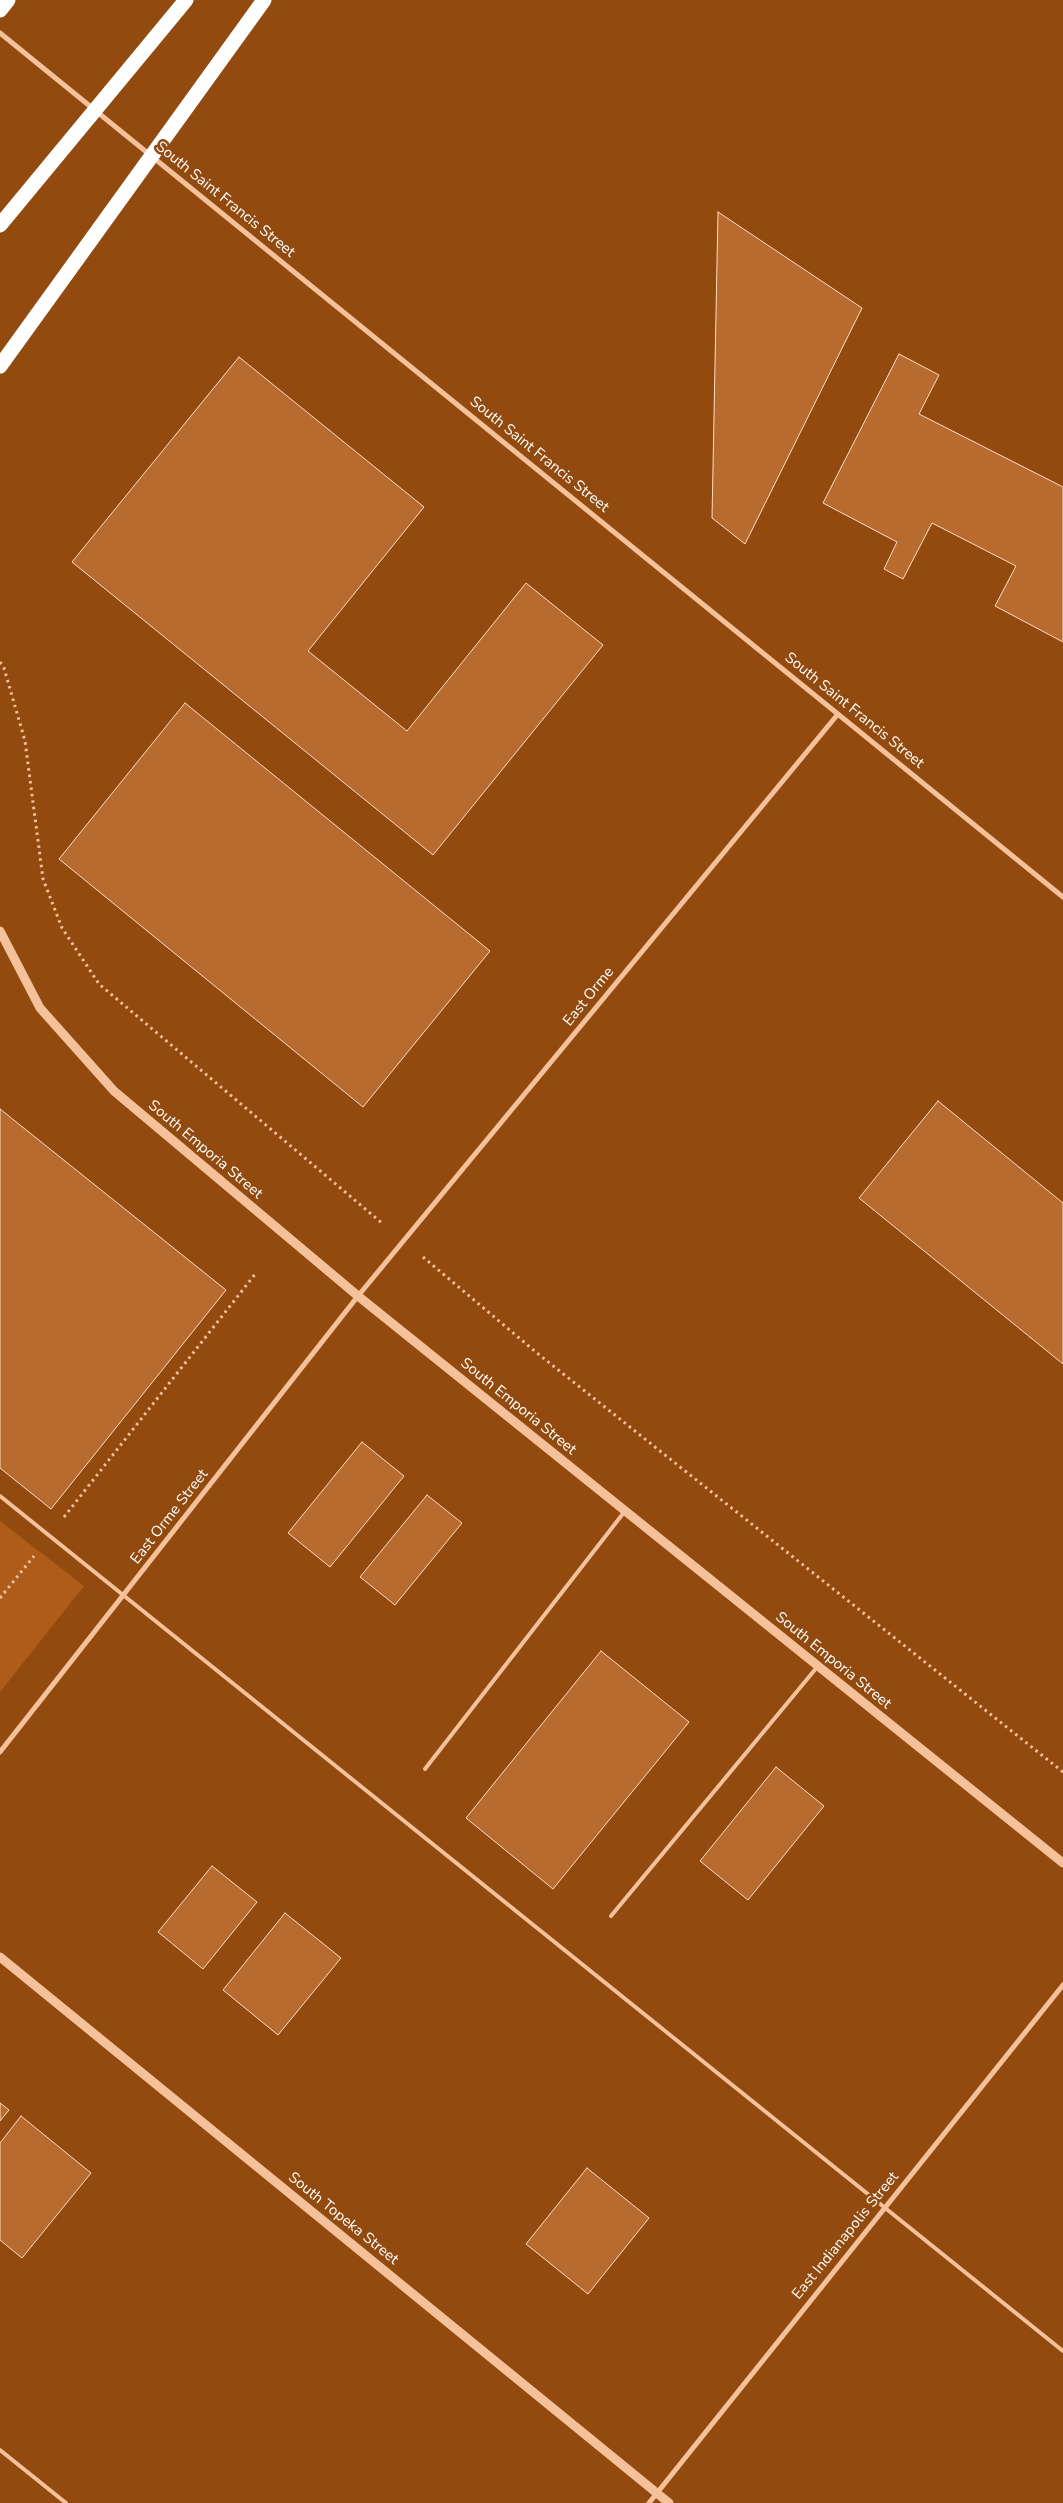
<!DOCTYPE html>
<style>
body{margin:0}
canvas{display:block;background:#924a0f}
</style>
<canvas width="1063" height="2503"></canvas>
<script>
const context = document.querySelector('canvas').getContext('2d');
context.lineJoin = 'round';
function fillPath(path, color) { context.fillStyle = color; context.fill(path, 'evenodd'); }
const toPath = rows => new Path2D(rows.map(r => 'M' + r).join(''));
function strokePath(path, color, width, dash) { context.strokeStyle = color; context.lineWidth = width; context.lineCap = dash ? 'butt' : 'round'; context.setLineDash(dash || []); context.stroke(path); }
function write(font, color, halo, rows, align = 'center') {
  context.font = font + ' "Nunito Sans",sans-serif'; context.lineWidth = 5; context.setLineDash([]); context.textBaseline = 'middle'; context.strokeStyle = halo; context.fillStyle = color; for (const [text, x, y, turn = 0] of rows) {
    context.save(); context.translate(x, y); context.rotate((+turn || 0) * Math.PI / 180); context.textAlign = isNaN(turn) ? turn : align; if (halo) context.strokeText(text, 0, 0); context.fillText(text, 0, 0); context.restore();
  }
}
fillPath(toPath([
 [0,1521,84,1586,0,1692]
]), '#af5b19');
const building = toPath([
 [718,212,862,308,745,544,712,518,718,212],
 [899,354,939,375,919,414,1063,487,1063,642,995,606,1016,566,932,523,903,579,884,569,897,542,823,503,899,354],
 [239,357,424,507,308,651,407,731,526,583,603,645,433,855,72,562,239,357],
 [185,703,490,951,363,1107,59,859,185,703],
 [938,1101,1063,1203,1063,1364,859,1198,938,1101],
 [0,1109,226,1290,51,1509,0,1468,0,1109],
 [362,1442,404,1476,330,1567,288,1533,362,1442],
 [427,1495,462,1523,395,1605,360,1577,427,1495],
 [601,1651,689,1722,553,1889,466,1818,601,1651],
 [776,1767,824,1806,748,1900,700,1861,776,1767],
 [212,1866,257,1902,203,1969,158,1932,212,1866],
 [285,1913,341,1958,278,2035,223,1990,285,1913],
 [0,2103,9,2110,0,2121,0,2103],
 [21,2116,91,2173,22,2258,0,2240,0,2143,21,2116],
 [587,2168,649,2218,588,2294,526,2244,587,2168]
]);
fillPath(building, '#b86b2e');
strokePath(building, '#fedcc2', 1);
strokePath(toPath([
 [0,662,4,668,25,741,43,879,62,928,99,984,383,1224],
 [423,1257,537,1353,1063,1772],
 [64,1517,256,1273],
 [0,1598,34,1556]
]), '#f4c19b', 3, [2.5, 4]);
strokePath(toPath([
 [0,1496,1063,2351],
 [425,1769,625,1511],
 [611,1916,818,1666],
 [0,2450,66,2503]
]), '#f4c19b', 4);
strokePath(toPath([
 [0,33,1063,897],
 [0,1752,358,1296,838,714],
 [649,2503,1063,1985]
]), '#f4c19b', 5);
strokePath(toPath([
 [0,931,40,1008,114,1091,358,1296,1063,1863],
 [0,1957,669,2503]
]), '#f4c19b', 9);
strokePath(toPath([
 [0,10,8,0]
]), '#fff', 15);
strokePath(toPath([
 [0,225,186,0],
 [0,366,264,0]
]), '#fff', 15);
write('15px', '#fff', '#924a0f', [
 ["South Saint Francis Street",225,200,39],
 ["South Saint Francis Street",539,455,39],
 ["South Saint Francis Street",854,711,39],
 ["East Orme",589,997,-51],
 ["South Emporia Street",205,1150,40],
 ["South Emporia Street",518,1407,39],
 ["East Orme Street",170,1517,-52],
 ["South Emporia Street",833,1661,39],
 ["South Topeka Street",343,2219,39],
 ["East Indianapolis Street",846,2236,-51]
]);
</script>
